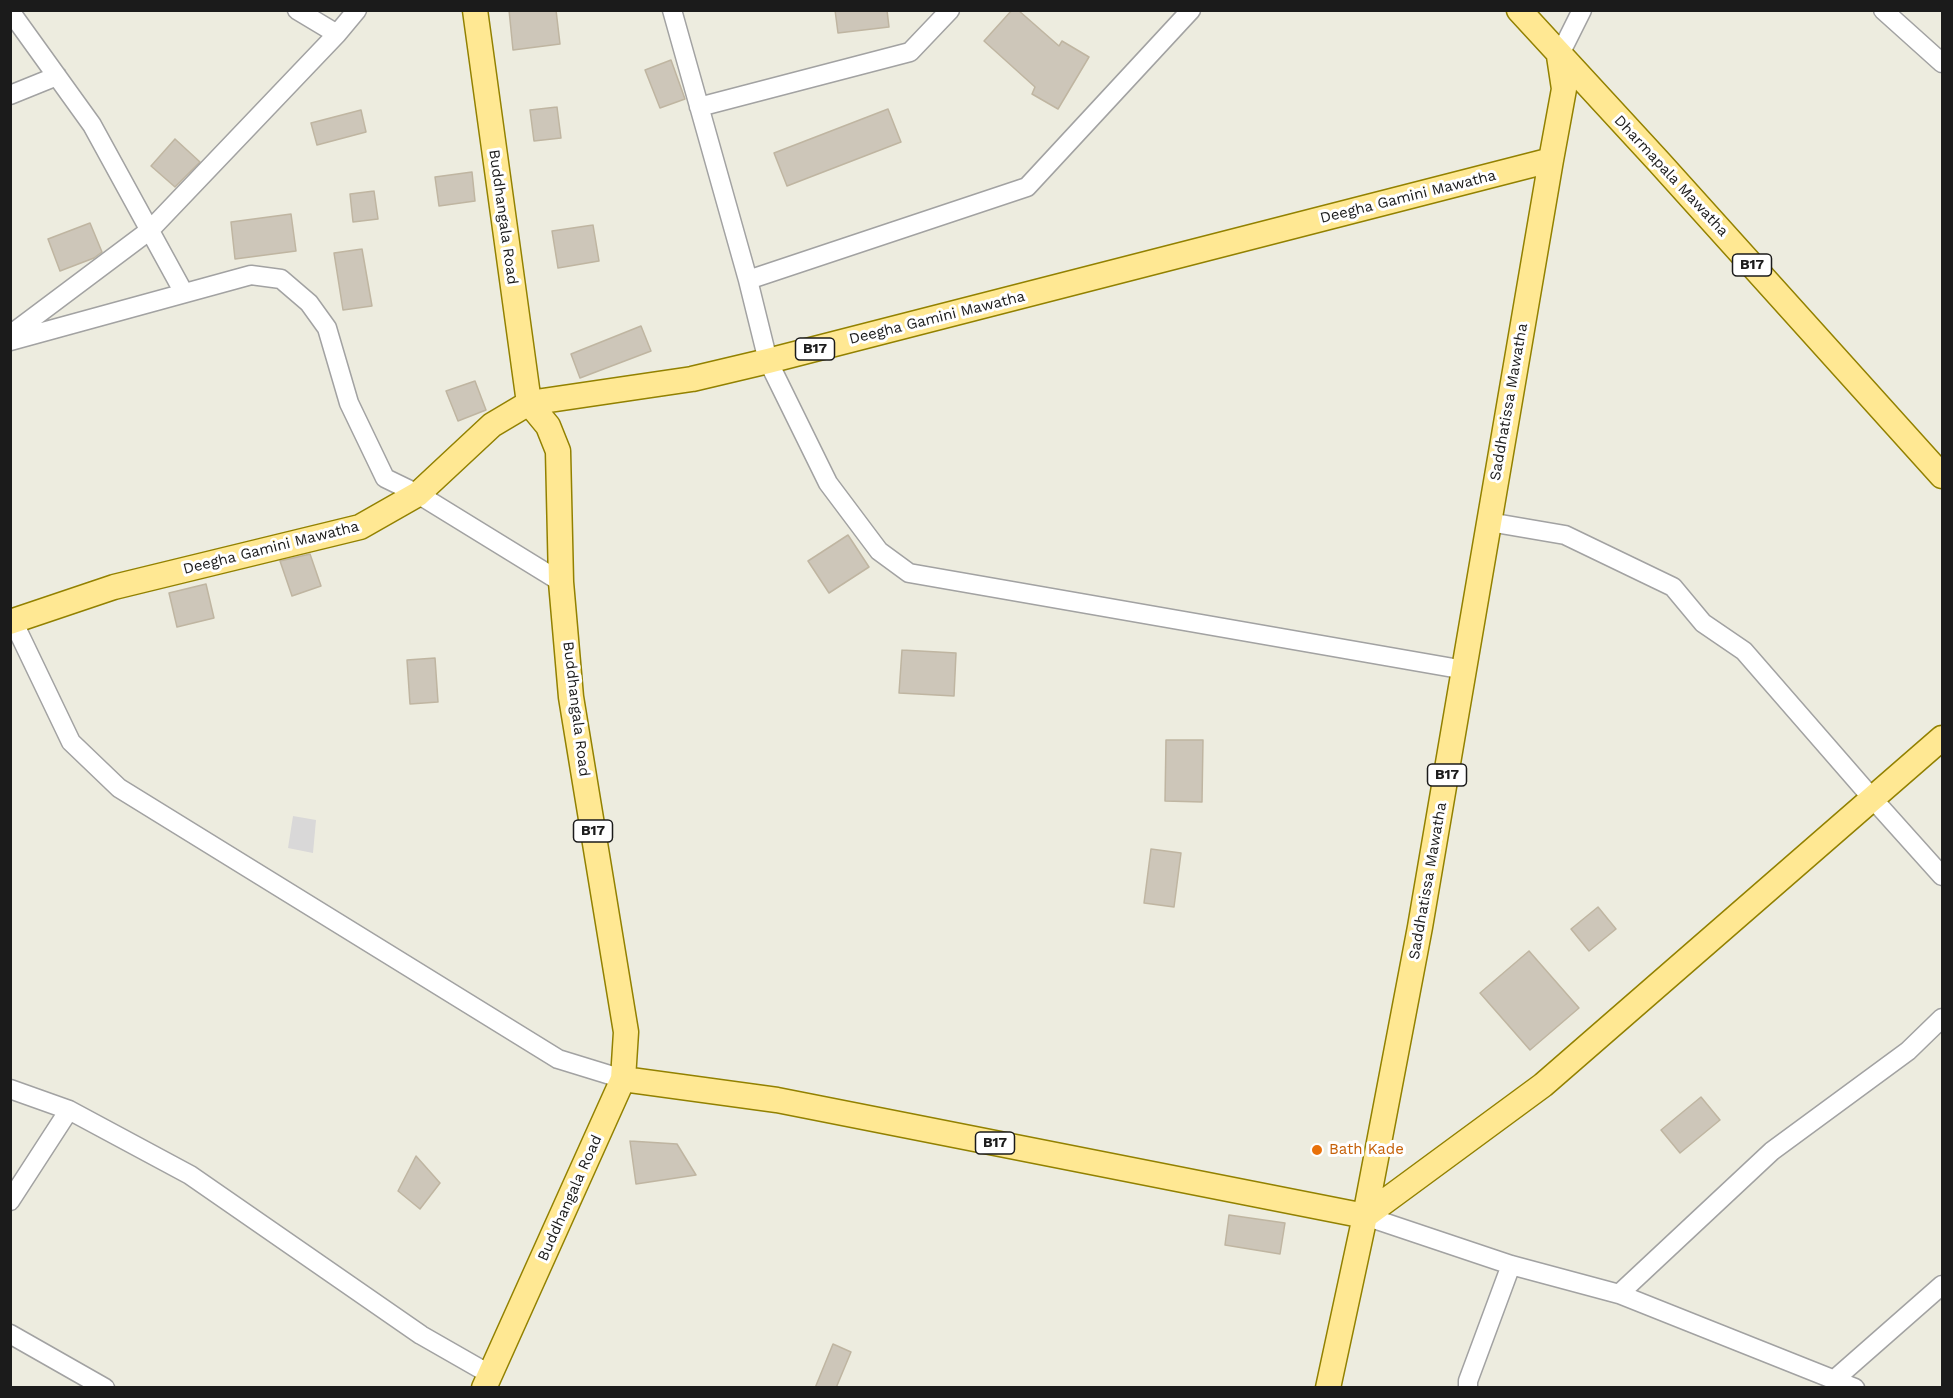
<!DOCTYPE html>
<style>
body{margin:0}
#map{position:relative;width:1953px;height:1398px;overflow:hidden;background:#edecdf;font-family:"Work Sans",sans-serif}
canvas{display:block}
.frame{position:absolute;inset:0;border:12px solid #1b1b1b;pointer-events:none}
</style>
<div id="map">
<canvas width="1953" height="1398"></canvas>
<div class="frame"></div>
</div>
<script>
const context = document.querySelector('canvas').getContext('2d');
context.lineJoin = 'round';
function fillPath(path, color) { context.fillStyle = color; context.fill(path, 'evenodd'); }
const toPath = rows => new Path2D(rows.map(r => 'M' + r).join(''));
function strokePath(path, color, width, dash) { context.strokeStyle = color; context.lineWidth = width; context.lineCap = dash ? 'butt' : 'round'; context.setLineDash(dash || []); context.stroke(path); }
function write(font, color, halo, rows, align = 'center') {
  context.font = font + ' "Work Sans",sans-serif'; context.lineWidth = 6; context.setLineDash([]); context.textBaseline = 'middle'; context.strokeStyle = halo; context.fillStyle = color; for (const [text, x, y, turn = 0] of rows) {
    context.save(); context.translate(x, y); context.rotate((+turn || 0) * Math.PI / 180); context.textAlign = isNaN(turn) ? turn : align; if (halo) context.strokeText(text, 0, 0); context.fillText(text, 0, 0); context.restore();
  }
}
fillPath(toPath([
 [293,816,316,820,313,853,288,848]
]), '#d9d8d8');
const building = toPath([
 [509,10,556,10,560,44,513,50,509,10],
 [835,10,887,10,889,27,838,33,835,10],
 [1012,10,1018,10,1059,46,1062,41,1089,57,1058,109,1032,94,1035,87,984,41,1012,10],
 [671,60,685,99,660,108,645,70,671,60],
 [557,107,561,138,534,141,530,110,557,107],
 [888,109,901,142,787,186,774,153,888,109],
 [361,110,366,132,317,145,311,123,361,110],
 [175,139,200,162,175,187,151,166,175,139],
 [472,172,475,201,439,206,435,177,472,172],
 [374,191,378,219,353,222,350,194,374,191],
 [291,214,296,251,235,259,231,222,291,214],
 [90,223,102,252,94,258,60,271,48,239,90,223],
 [593,225,599,261,558,268,552,231,593,225],
 [362,249,372,306,343,310,334,253,362,249],
 [641,326,651,351,580,378,571,354,641,326],
 [475,381,486,410,458,421,446,391,475,381],
 [848,535,869,567,829,593,808,561,848,535],
 [310,554,321,586,292,596,280,561,310,554],
 [206,584,214,618,177,627,169,593,206,584],
 [902,650,956,653,954,696,899,693,902,650],
 [435,658,438,702,410,704,407,660,435,658],
 [1166,740,1203,740,1202,802,1165,801,1166,740],
 [1151,849,1181,853,1174,907,1144,903,1151,849],
 [1598,907,1616,929,1589,951,1571,929,1598,907],
 [1529,951,1579,1008,1530,1050,1480,993,1529,951],
 [1701,1097,1720,1120,1680,1153,1661,1130,1701,1097],
 [630,1141,677,1144,696,1175,636,1184,630,1141],
 [416,1156,440,1183,420,1209,398,1191,416,1156],
 [1229,1215,1285,1223,1280,1254,1225,1245,1229,1215],
 [833,1344,851,1352,836,1388,815,1388,833,1344]
]);
fillPath(building, '#cdc6b9');
strokePath(building, '#bfb5a1', 1.5);
const minor = toPath([
 [297,10,337,34],
 [672,10,748,280,768,361,828,483,879,551,909,573,1465,670],
 [1883,10,1942,63],
 [10,11,92,125,184,293],
 [1559,56,1582,10],
 [10,95,57,76],
 [699,107,910,52,950,10],
 [748,280,1027,187,1191,10],
 [10,335,150,230,337,34,357,10],
 [10,341,251,275,281,279,309,303,327,328,349,403,385,478,418,494,561,582],
 [1489,522,1565,535,1673,587,1703,623,1744,651,1872,798,1942,876],
 [13,621,71,742,119,788,558,1059,623,1079],
 [10,1089,69,1110,190,1175,421,1335,491,1375],
 [10,1201,69,1110],
 [1365,1216,1511,1265,1619,1294,1855,1388],
 [1619,1294,1772,1151,1908,1051,1942,1018],
 [10,1334,105,1388],
 [1835,1379,1942,1285],
 [1468,1388,1468,1381,1511,1265]
]);
const major = toPath([
 [475,10,529,403,548,426,558,451,561,582,571,697,626,1032,623,1079,484,1388],
 [1519,10,1659,162,1942,476],
 [10,622,114,587,360,527,418,494,492,425,529,403,692,379,768,361,1551,160,1564,89,1559,56],
 [623,1079,777,1100,1365,1216,1543,1085,1942,738],
 [1328,1388,1365,1216,1420,927,1551,160]
]);
strokePath(minor, '#a2a2a2', 21);
strokePath(major, '#928100', 27);
strokePath(minor, '#fff', 18);
strokePath(major, '#ffe893', 24);
for (const [x, y, r, color] of [
 [1317,1150,6,"#e8710a"]
]) { const dot = new Path2D(); dot.arc(x, y, r, 0, 2 * Math.PI); context.fillStyle = color; context.fill(dot); strokePath(dot, '#fff', 2); }
for (const [x, y, w] of [
 [1752,265,39],
 [815,349,39],
 [1447,775,39],
 [593,831,39],
 [995,1143,39]
]) { const box = new Path2D(); box.roundRect(x - w / 2, y - 11, w, 22, 4.5); context.fillStyle = '#fff'; context.fill(box); strokePath(box, '#1b1b1b', 1.5); }
write('bold 14px', '#1b1b1b', null, [
 ["B17",1752,265],
 ["B17",815,349],
 ["B17",1447,775],
 ["B17",593,831],
 ["B17",995,1143]
]);
write('15px', '#1b1b1b', '#fff', [
 ["Dharmapala Mawatha",1671,176,47],
 ["Deegha Gamini Mawatha",1408,197,-14],
 ["Buddhangala Road",503,217,82],
 ["Deegha Gamini Mawatha",937,318,-14],
 ["Saddhatissa Mawatha",1509,402,-80],
 ["Deegha Gamini Mawatha",271,548,-14],
 ["Buddhangala Road",576,709,83],
 ["Saddhatissa Mawatha",1428,881,-80],
 ["Buddhangala Road",570,1198,-66]
]);
write('15px', '#c56008', '#fff', [
 ["Bath Kade",1329,1150]
], 'left');
</script>
